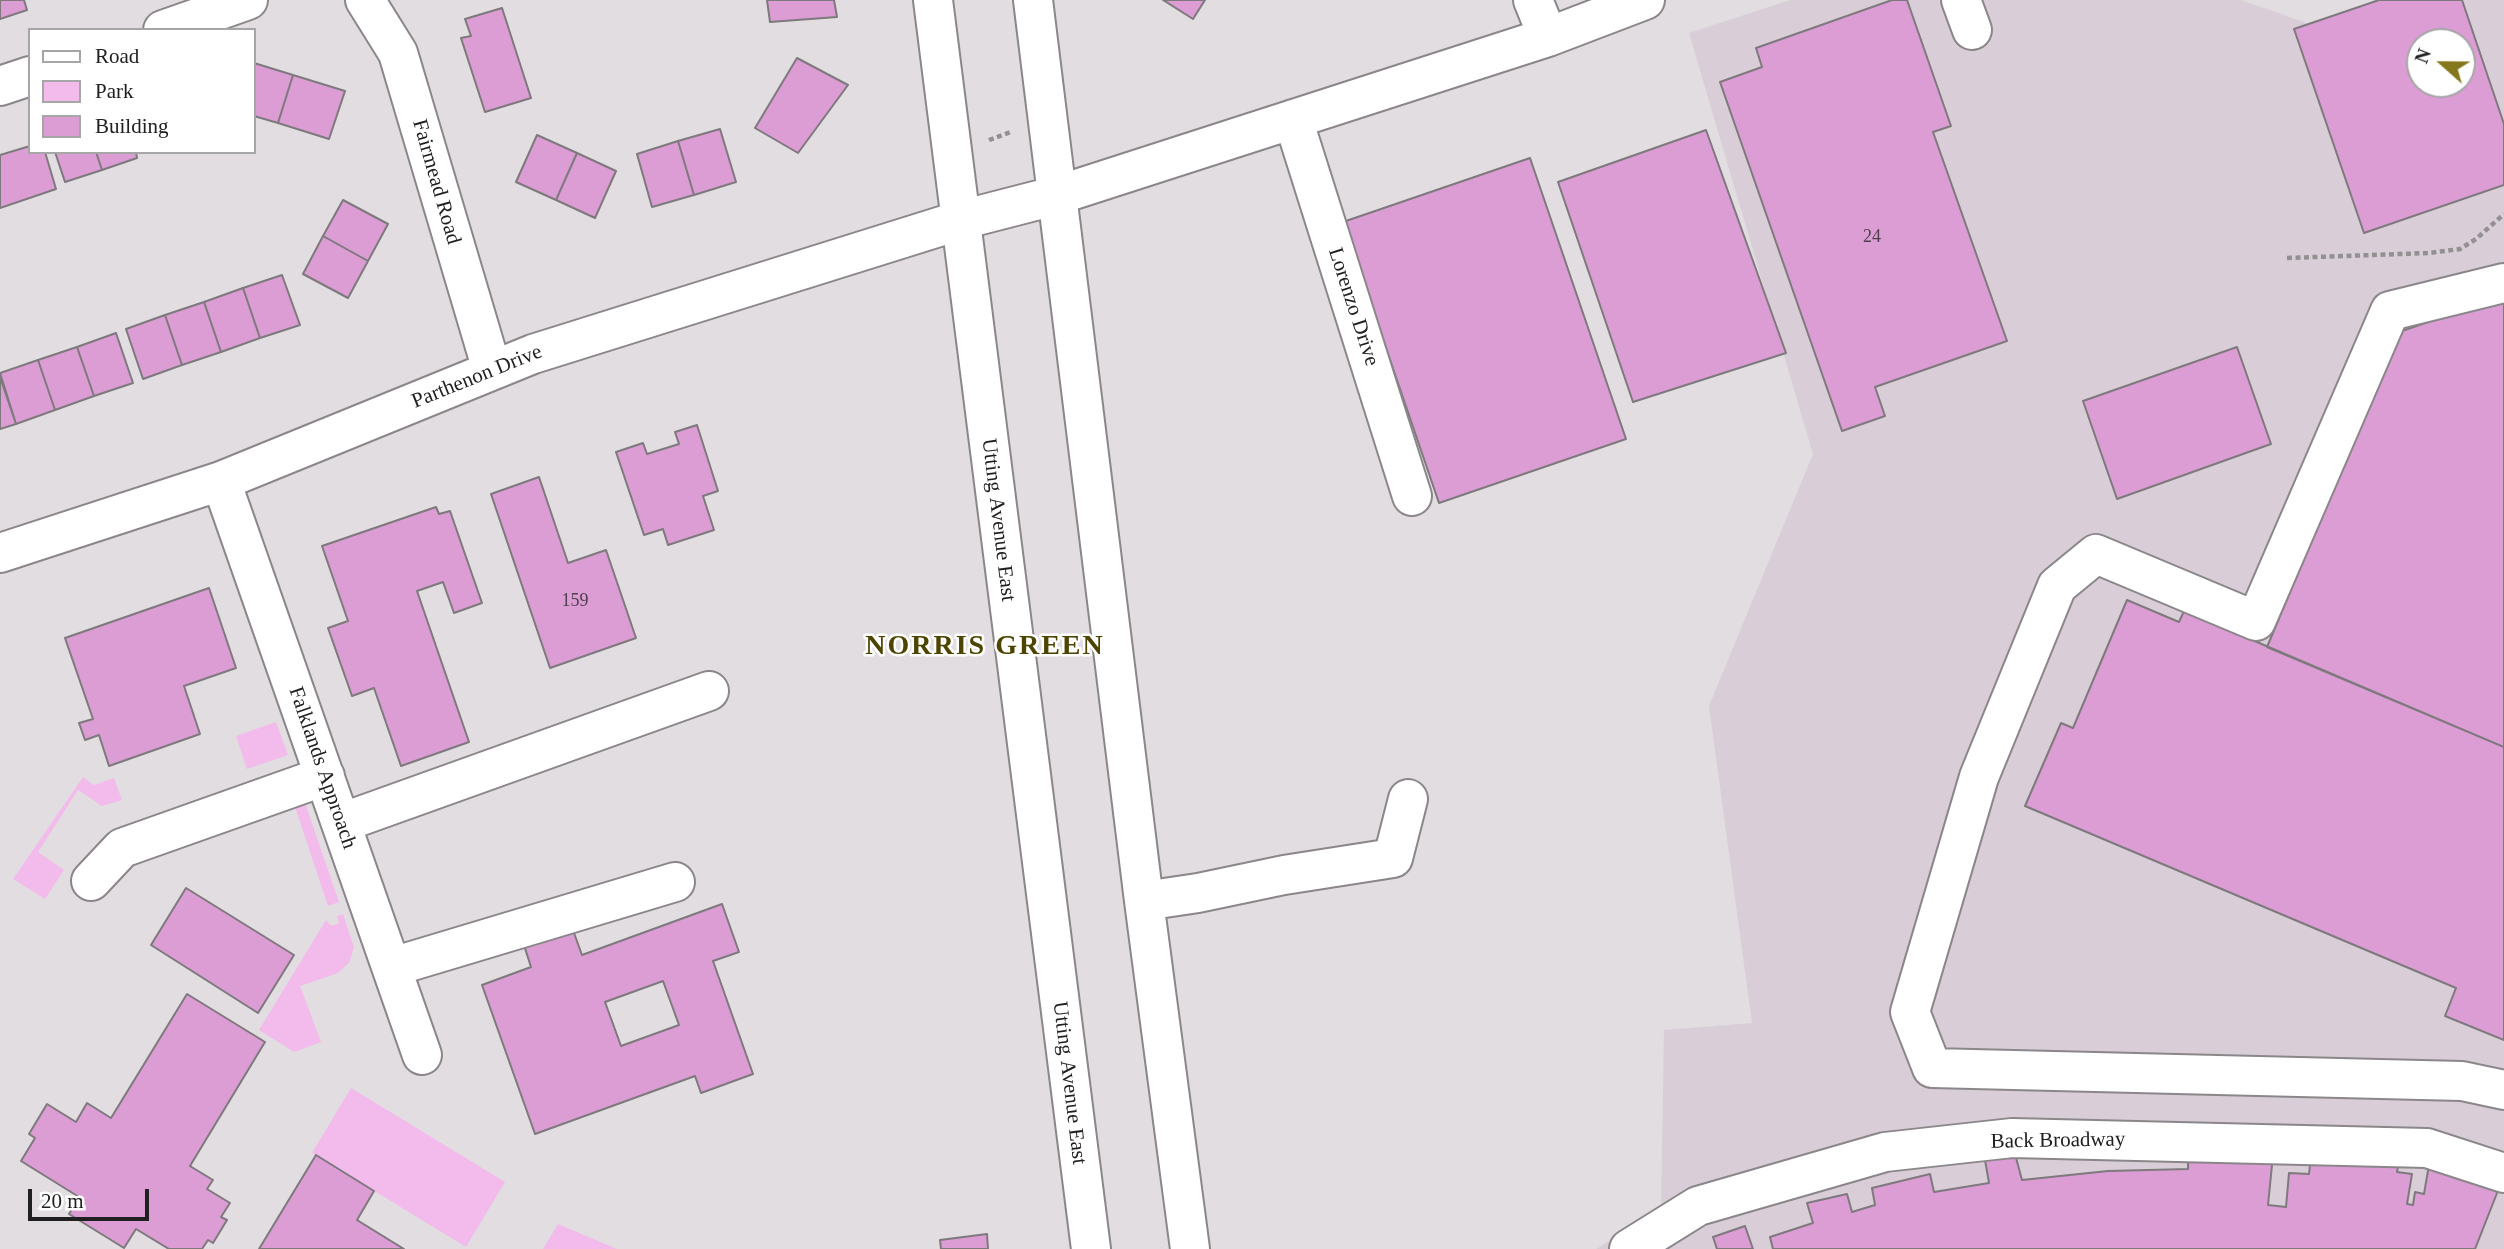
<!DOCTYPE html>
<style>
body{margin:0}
#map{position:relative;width:2504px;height:1249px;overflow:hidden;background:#e1dde1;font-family:Georgia,serif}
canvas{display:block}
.legend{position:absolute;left:28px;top:28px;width:228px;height:126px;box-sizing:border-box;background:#fff;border:2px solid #a6a6a6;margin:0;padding:9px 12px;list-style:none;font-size:21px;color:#212021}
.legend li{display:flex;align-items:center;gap:14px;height:35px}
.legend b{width:35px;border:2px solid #a6a6a6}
.north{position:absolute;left:2406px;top:28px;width:70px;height:70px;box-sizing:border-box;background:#fff;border:2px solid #a6a6a6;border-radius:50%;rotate:291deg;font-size:19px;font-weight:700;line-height:28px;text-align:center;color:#212021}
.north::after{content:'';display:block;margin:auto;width:24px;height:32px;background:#85781c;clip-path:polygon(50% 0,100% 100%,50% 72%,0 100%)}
.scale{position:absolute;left:28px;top:1189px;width:121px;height:32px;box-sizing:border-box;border:4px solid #212021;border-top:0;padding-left:9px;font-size:21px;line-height:24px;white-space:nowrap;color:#212021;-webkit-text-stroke:5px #fff;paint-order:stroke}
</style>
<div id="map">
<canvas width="2504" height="1249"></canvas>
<ul class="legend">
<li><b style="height:9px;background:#fff"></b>Road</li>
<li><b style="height:19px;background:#f3bbec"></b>Park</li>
<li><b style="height:19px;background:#db9dd4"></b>Building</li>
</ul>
<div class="north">N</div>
<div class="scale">20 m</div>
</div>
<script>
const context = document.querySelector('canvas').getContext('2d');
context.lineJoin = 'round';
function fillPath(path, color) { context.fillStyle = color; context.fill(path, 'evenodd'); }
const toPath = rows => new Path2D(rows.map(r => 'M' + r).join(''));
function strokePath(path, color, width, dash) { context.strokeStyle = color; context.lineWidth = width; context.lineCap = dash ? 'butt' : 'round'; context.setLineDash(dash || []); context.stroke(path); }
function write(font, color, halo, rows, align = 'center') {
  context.font = font + ' Georgia,serif'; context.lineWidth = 5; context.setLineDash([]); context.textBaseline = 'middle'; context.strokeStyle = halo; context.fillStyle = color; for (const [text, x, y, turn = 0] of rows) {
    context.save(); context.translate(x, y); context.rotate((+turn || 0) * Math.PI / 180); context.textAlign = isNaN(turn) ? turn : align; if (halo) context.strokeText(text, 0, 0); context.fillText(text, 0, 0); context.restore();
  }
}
fillPath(toPath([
 [1790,0,2241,0,2310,24,2379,0,2504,0,2504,1249,1596,1249,1661,1211,1664,1030,1752,1023,1709,706,1813,454,1689,33],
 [2420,42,2462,42,2462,84,2420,84]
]), '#d9ced7');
fillPath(toPath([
 [276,722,288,755,247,769,236,736],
 [83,777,94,785,114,778,122,800,102,806,78,790,38,852,64,870,45,899,13,879],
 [302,794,339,902,328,906,292,798],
 [343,914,354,947,351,957,349,963,338,973,300,986,321,1042,294,1052,259,1030,326,920,331,926,339,923,337,916],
 [351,1088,505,1182,466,1247,312,1153],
 [558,1224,617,1249,543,1249]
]), '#f3bbec');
const building = toPath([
 [0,0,24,0,27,10,0,19,0,0],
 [767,0,834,0,837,17,770,22,767,0],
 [1163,0,1205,0,1193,19,1163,0],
 [1892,0,1907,0,1951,126,1933,132,2007,341,1875,387,1885,416,1842,431,1720,82,1762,67,1756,48,1892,0],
 [2379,0,2462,0,2504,124,2504,185,2364,233,2294,29,2379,0],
 [2420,42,2462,42,2462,84,2420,84,2420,42],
 [502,8,531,98,485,112,461,38,471,36,465,19,502,8],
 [797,58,848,85,798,153,755,128,797,58],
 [254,63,293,75,278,123,254,116,254,63],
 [293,75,345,91,329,139,278,123,293,75],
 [720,129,736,182,694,195,678,141,720,129],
 [1706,130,1786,353,1633,402,1558,182,1706,130],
 [537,135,577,153,556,200,516,182,537,135],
 [678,141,694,195,652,207,637,154,678,141],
 [30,146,30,152,45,152,56,189,0,208,0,155,30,146],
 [55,152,96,152,102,170,65,182,55,152],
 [96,152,136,152,137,158,102,170,96,152],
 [577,153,616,171,595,218,556,200,577,153],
 [1530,158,1626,439,1439,503,1343,222,1530,158],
 [343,200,388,224,368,261,323,236,343,200],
 [323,236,368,261,348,298,303,274,323,236],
 [282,275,300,325,260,338,243,288,282,275],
 [243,288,260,338,221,352,204,302,243,288],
 [2504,296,2504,747,2267,647,2399,332,2504,296],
 [204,302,221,352,182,365,165,315,204,302],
 [165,315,182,365,143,379,126,329,165,315],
 [116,333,133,383,94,396,77,347,116,333],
 [77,347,94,396,55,410,38,360,77,347],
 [2237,347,2271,444,2117,499,2083,401,2237,347],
 [38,360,55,410,16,424,0,373,38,360],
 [0,377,16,424,0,429,0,377],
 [697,425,718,491,703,496,714,530,668,545,663,529,644,535,616,452,643,443,647,454,679,444,675,432,697,425],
 [539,477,568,563,606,550,636,638,550,668,491,494,539,477],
 [436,507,439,514,450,511,482,603,454,613,443,582,417,591,469,742,401,766,374,688,352,696,328,628,348,621,322,546,436,507],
 [209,588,236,668,184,686,200,734,109,766,99,735,85,740,79,723,93,719,65,638,209,588],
 [2127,600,2179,622,2184,611,2504,747,2504,1040,2445,1016,2456,988,2025,806,2061,723,2073,728,2127,600],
 [186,888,294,955,258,1013,151,945,186,888],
 [722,904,739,952,713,961,753,1074,701,1093,695,1076,535,1134,482,985,531,967,522,939,570,922,582,955,722,904],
 [663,981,679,1025,621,1046,605,1002,663,981],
 [187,994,265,1042,190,1166,213,1180,207,1189,230,1203,221,1217,227,1220,213,1243,208,1240,202,1249,169,1249,136,1229,124,1248,69,1214,79,1197,21,1161,35,1138,29,1134,47,1104,76,1122,87,1103,111,1118,187,994],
 [2188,1153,2273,1155,2268,1205,2286,1207,2289,1173,2309,1174,2311,1155,2400,1158,2397,1172,2412,1174,2407,1204,2413,1205,2415,1192,2424,1194,2430,1159,2499,1188,2475,1249,1773,1249,1770,1237,1813,1223,1807,1203,1847,1194,1852,1212,1875,1205,1872,1188,1930,1174,1934,1192,1989,1183,1985,1160,2015,1154,2022,1180,2108,1171,2188,1169,2188,1153],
 [316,1155,374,1191,357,1220,404,1249,259,1249,316,1155],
 [1745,1226,1753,1249,1717,1249,1713,1237,1745,1226],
 [987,1234,988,1249,941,1249,940,1240,987,1234]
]);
fillPath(building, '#db9dd4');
strokePath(building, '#7e797d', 2);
const minor = toPath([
 [365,0,398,53,492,370],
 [933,0,1091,1249],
 [1033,0,1144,901,1190,1249],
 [1533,0,1548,37],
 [1961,0,1972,30],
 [163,30,248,0],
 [0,86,30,76],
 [1293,119,1412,496],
 [2504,283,2390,311,2256,621,2096,554,2057,586,1979,777,1910,1012,1932,1068,2462,1081,2504,1090],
 [221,481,422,1055],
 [0,553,221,481,533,354,961,220,1058,195,1548,37,1645,0],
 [341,823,709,691],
 [91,881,122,848,325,776],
 [1144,901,1198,893,1284,875,1393,858,1408,799],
 [392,967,675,882],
 [1629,1249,1698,1206,1885,1152,2012,1138,2427,1148,2504,1173]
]);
strokePath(minor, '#8b868a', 42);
strokePath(toPath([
 [989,140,1011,132],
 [2287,258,2429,253,2460,249,2476,239,2504,214]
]), '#939093', 4.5, [5, 3.5]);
strokePath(minor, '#fff', 38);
write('18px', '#503f4e', null, [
 ["24",1872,237],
 ["159",575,601]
]);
write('21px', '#212021', '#fff', [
 ["Fairmead Road",436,182,74],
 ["Lorenzo Drive",1353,307,72],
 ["Parthenon Drive",477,377,-22],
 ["Utting Avenue East",998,520,83],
 ["Falklands Approach",322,768,71],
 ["Utting Avenue East",1069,1083,83],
 ["Back Broadway",2058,1141,-1]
]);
context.letterSpacing = '2px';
write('bold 28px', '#4d4400', '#fff', [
 ["NORRIS GREEN",985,647]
]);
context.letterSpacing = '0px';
</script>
